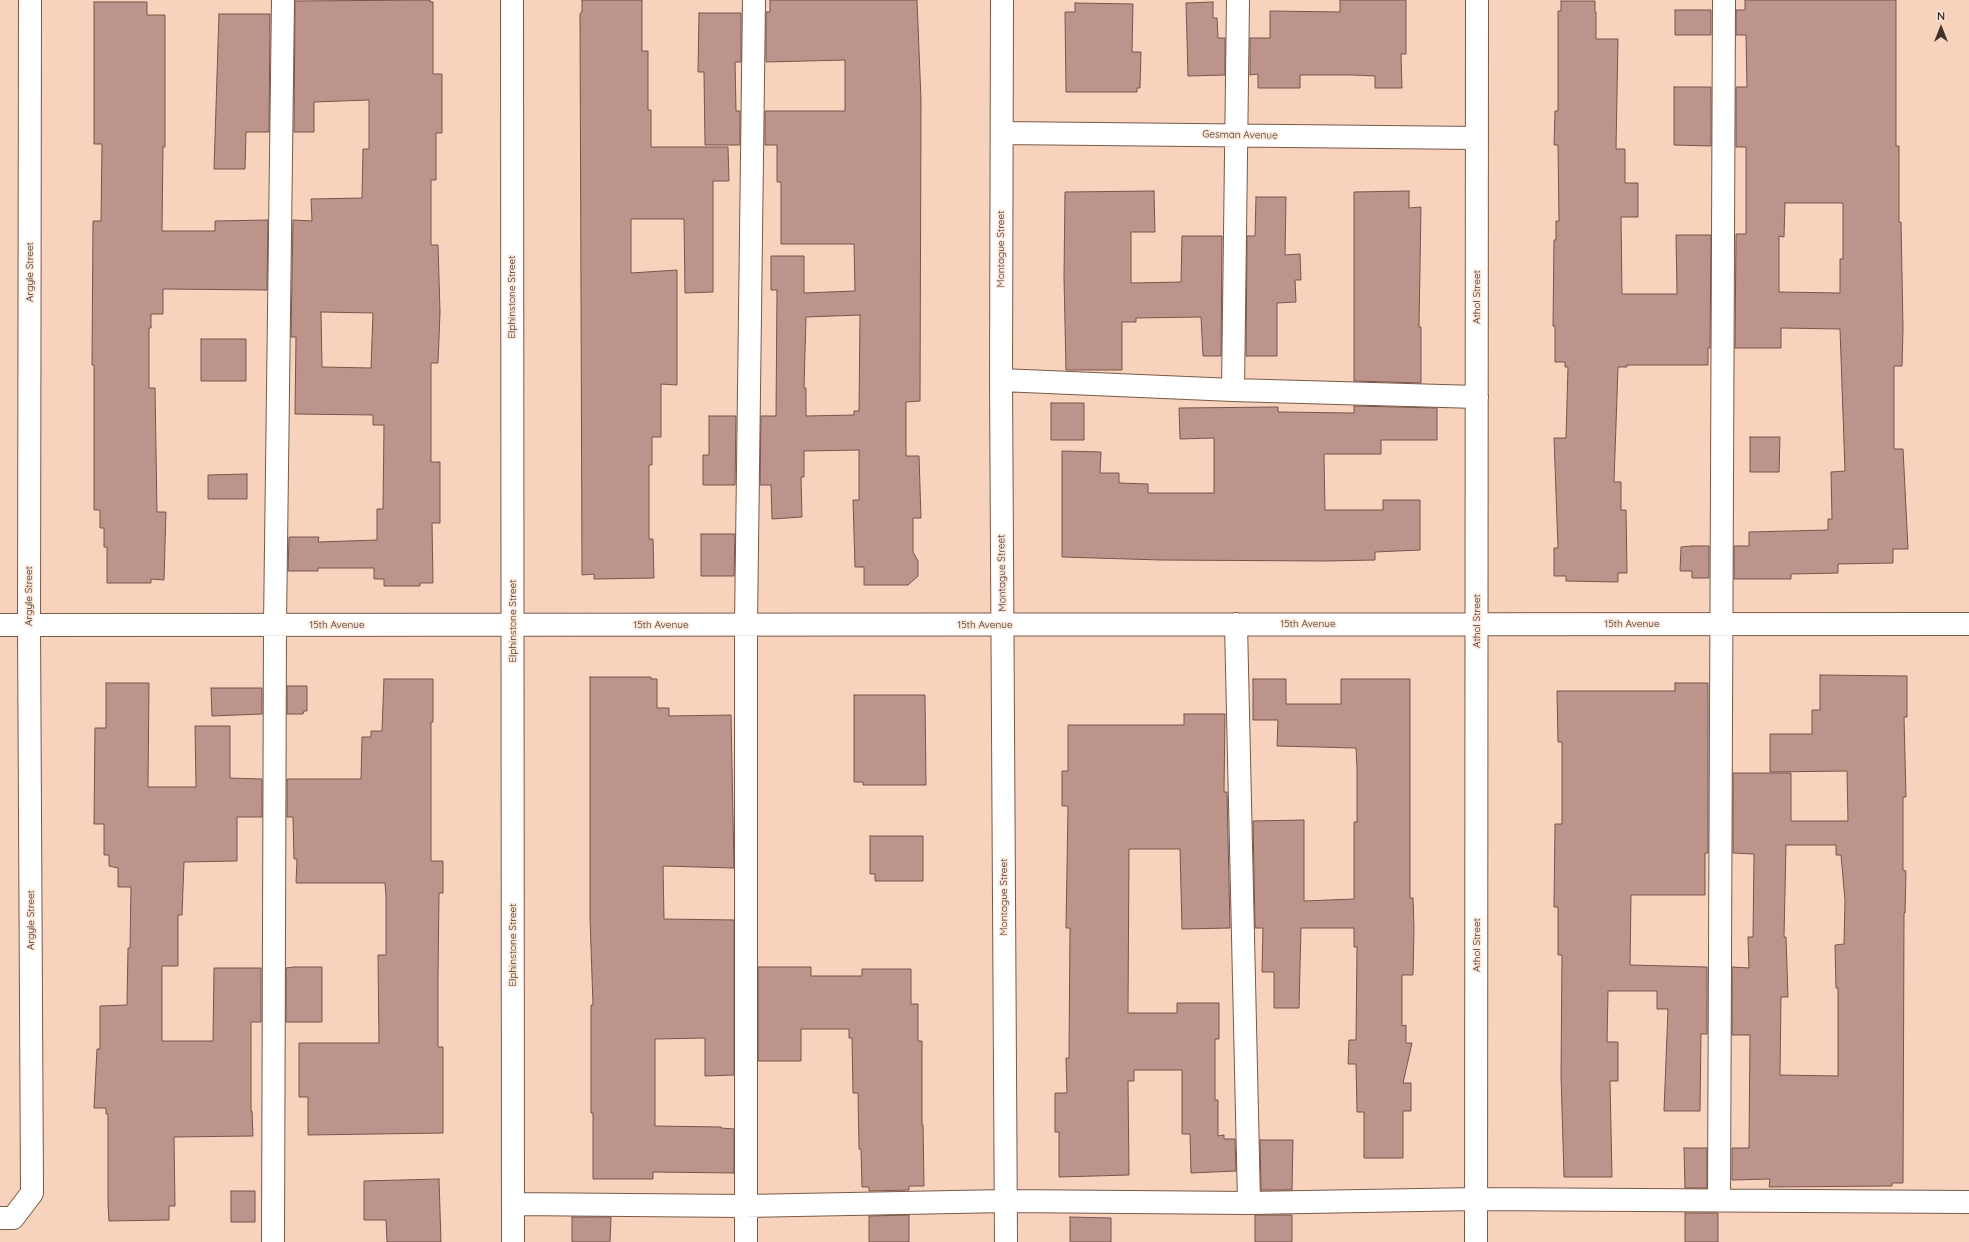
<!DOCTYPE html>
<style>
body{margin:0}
#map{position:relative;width:1969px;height:1242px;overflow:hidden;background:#f7d3bd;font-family:Quicksand,sans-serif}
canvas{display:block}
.north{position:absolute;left:1921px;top:8px;width:40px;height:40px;-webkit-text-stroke:3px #fae4d6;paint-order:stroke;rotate:0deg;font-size:11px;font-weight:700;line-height:16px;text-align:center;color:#40322a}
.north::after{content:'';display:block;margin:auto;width:14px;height:18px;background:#40322a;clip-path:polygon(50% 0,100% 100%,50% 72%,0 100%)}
</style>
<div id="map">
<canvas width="1969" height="1242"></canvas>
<div class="north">N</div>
</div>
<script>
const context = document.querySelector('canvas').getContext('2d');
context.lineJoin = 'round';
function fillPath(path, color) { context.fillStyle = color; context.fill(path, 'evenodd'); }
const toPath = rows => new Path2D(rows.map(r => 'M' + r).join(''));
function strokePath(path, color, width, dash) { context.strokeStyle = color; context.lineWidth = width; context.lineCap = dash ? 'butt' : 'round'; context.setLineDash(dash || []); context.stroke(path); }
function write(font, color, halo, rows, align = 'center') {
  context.font = font + ' Quicksand,sans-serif'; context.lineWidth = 3; context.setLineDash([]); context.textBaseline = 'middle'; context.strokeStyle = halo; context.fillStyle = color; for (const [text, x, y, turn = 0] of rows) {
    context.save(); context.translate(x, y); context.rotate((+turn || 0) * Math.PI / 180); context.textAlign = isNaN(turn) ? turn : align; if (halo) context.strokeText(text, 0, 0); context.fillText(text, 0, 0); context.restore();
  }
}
const building = toPath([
 [430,0,430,2,433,2,433,74,442,74,442,133,436,133,436,180,431,180,431,245,438,245,440,312,438,363,431,363,431,462,440,462,440,523,432,523,433,583,420,583,420,586,384,586,384,579,374,579,374,568,318,568,318,571,288,571,289,537,319,537,318,542,377,540,377,509,383,509,384,425,373,425,373,415,295,414,296,337,291,337,293,220,312,221,311,199,362,198,363,149,369,149,369,100,314,102,314,132,294,132,295,1,430,0],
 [321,312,373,313,371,368,322,367,321,312],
 [582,0,642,0,642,51,648,51,648,110,651,110,651,147,728,147,729,181,713,181,713,292,685,293,684,219,631,219,631,273,677,270,677,385,661,384,661,437,652,437,652,465,649,465,649,539,653,539,654,578,594,579,594,574,582,575,580,14,582,11,582,0],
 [770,0,917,0,921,100,920,401,906,402,906,456,919,456,921,518,913,518,913,552,918,561,918,576,908,585,864,585,864,567,855,567,853,500,859,500,859,450,804,451,804,477,801,477,802,517,772,519,771,485,760,485,761,416,776,416,777,290,771,290,771,256,804,256,804,293,855,291,854,244,781,244,781,182,777,182,777,145,765,145,765,111,845,111,845,60,766,62,766,12,770,12,770,0],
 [860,315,859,411,854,411,854,415,806,416,806,388,804,388,806,317,860,315],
 [1340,0,1406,0,1406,54,1401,54,1402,88,1375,88,1375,76,1354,75,1300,75,1300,88,1258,88,1258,74,1250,75,1250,38,1270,38,1270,11,1340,12,1340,0],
 [1745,0,1896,0,1896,146,1899,146,1899,222,1901,222,1903,328,1902,366,1894,366,1894,449,1903,449,1908,549,1893,549,1893,563,1838,564,1838,573,1791,574,1791,579,1734,579,1734,546,1749,546,1749,532,1828,530,1828,519,1832,519,1831,472,1845,471,1840,329,1781,328,1781,348,1735,348,1736,234,1746,234,1746,147,1736,147,1736,87,1747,87,1746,35,1736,35,1736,10,1745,10,1745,0],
 [1785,203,1843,203,1843,259,1840,259,1840,293,1779,292,1779,236,1784,237,1785,203],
 [1561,1,1595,1,1595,12,1596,12,1596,39,1618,39,1616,149,1625,149,1625,183,1638,183,1638,217,1621,217,1622,294,1677,294,1676,235,1711,235,1710,348,1708,348,1708,365,1627,365,1627,367,1618,367,1614,482,1621,482,1621,510,1626,510,1627,573,1618,573,1618,582,1566,581,1566,576,1554,576,1554,548,1558,548,1554,438,1566,438,1568,367,1565,367,1565,362,1555,362,1555,326,1553,326,1554,240,1556,240,1556,221,1559,221,1558,145,1554,145,1555,111,1558,111,1558,11,1561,11,1561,1],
 [94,2,147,2,147,15,165,15,165,147,163,147,162,231,215,231,215,221,268,220,267,290,163,289,163,314,151,314,151,328,149,328,149,388,155,388,157,512,166,512,164,580,151,579,151,583,107,583,107,547,104,547,104,528,100,528,100,510,94,510,94,365,92,365,93,221,101,221,102,144,94,144,94,2],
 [1213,2,1213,18,1217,18,1218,38,1225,38,1225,75,1188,76,1186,3,1213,2],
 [1075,3,1133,4,1132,52,1141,52,1140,88,1137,88,1137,92,1066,92,1065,12,1075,12,1075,3],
 [1675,10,1711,10,1711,35,1675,35,1675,10],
 [699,13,741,13,741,62,735,62,736,111,740,111,740,145,705,145,704,72,698,72,699,13],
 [219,14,270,14,269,132,246,132,245,169,214,169,219,14],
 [1674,87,1711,87,1711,146,1674,145,1674,87],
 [1154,191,1155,232,1131,232,1131,283,1181,282,1182,236,1222,236,1221,356,1203,356,1201,317,1136,318,1136,322,1122,322,1122,370,1066,370,1064,277,1065,192,1154,191],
 [1409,191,1409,208,1421,207,1419,327,1421,327,1421,383,1354,381,1354,192,1409,191],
 [1256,197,1286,197,1285,255,1300,254,1301,280,1295,280,1296,302,1277,303,1277,356,1246,356,1247,236,1255,236,1256,197],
 [201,339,246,339,246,381,201,381,201,339],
 [1051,403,1084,403,1084,440,1051,440,1051,403],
 [1354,406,1437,408,1437,440,1381,440,1381,454,1324,454,1325,510,1383,510,1383,500,1420,500,1420,550,1375,552,1375,560,1326,561,1161,560,1062,557,1062,451,1101,452,1100,473,1119,473,1119,483,1148,484,1148,493,1214,493,1214,438,1180,439,1179,408,1278,407,1278,412,1354,413,1354,406],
 [709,416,736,416,735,485,703,485,703,455,709,455,709,416],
 [1750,437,1780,437,1779,472,1750,472,1750,437],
 [247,474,247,499,208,499,208,475,247,474],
 [701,534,735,534,734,576,701,576,701,534],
 [1692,546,1709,546,1709,578,1692,578,1692,571,1680,571,1681,547,1692,546],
 [1820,675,1907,676,1907,717,1904,717,1906,797,1903,797,1903,870,1906,871,1905,913,1904,913,1903,1183,1892,1183,1892,1186,1769,1187,1770,1179,1732,1180,1732,1148,1749,1148,1750,1035,1732,1035,1732,967,1749,968,1748,937,1753,937,1754,854,1733,853,1733,773,1791,773,1791,821,1848,821,1847,771,1770,772,1770,734,1812,734,1812,710,1820,710,1820,675],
 [1786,845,1836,845,1836,855,1841,855,1845,900,1844,944,1835,945,1836,988,1838,988,1838,1076,1780,1075,1781,997,1788,997,1786,937,1784,937,1786,845],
 [590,677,651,677,651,679,657,679,657,708,669,708,669,716,731,715,734,868,663,866,664,919,734,920,734,1075,705,1076,705,1038,655,1039,655,1126,721,1127,721,1128,734,1129,734,1173,653,1172,653,1179,593,1179,593,1113,591,1113,591,1005,593,1005,590,918,590,677],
 [384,679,433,679,433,722,431,722,431,861,443,861,443,893,439,893,438,975,438,1047,443,1047,443,1133,308,1135,308,1097,299,1097,299,1043,379,1043,378,955,386,955,386,896,385,883,296,883,297,859,294,859,293,817,287,817,287,779,361,779,362,737,371,737,371,731,382,731,384,679],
 [1253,679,1286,679,1286,704,1341,704,1341,679,1410,679,1410,898,1413,898,1414,927,1413,975,1402,975,1402,1026,1406,1025,1406,1043,1412,1043,1403,1083,1411,1083,1411,1111,1403,1111,1403,1158,1364,1158,1364,1112,1357,1112,1356,1064,1348,1064,1349,1040,1356,1040,1357,947,1354,947,1354,928,1301,928,1299,1008,1274,1008,1274,972,1262,972,1263,928,1255,928,1253,821,1304,820,1304,901,1354,899,1354,822,1357,822,1357,768,1356,748,1277,746,1278,720,1253,720,1253,679],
 [106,683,149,683,148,787,196,787,195,726,230,726,230,778,262,779,262,817,237,817,237,861,184,862,182,915,178,915,178,966,162,966,162,1041,213,1041,214,968,261,968,261,1022,251,1022,251,1111,252,1111,253,1136,174,1137,175,1206,169,1206,169,1220,109,1221,108,1204,108,1114,106,1114,106,1108,94,1108,97,1049,100,1049,100,1006,127,1005,128,948,130,948,131,887,118,887,118,868,109,866,109,855,104,855,104,824,94,824,95,728,106,728,106,683],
 [1675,683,1708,683,1708,853,1705,853,1705,895,1631,895,1630,965,1707,967,1707,1034,1701,1034,1700,1111,1664,1111,1668,1009,1657,1009,1657,991,1608,991,1607,1042,1618,1042,1618,1081,1610,1081,1612,1177,1564,1177,1561,1075,1562,955,1558,955,1558,907,1554,907,1555,824,1562,824,1562,742,1558,742,1557,691,1675,691,1675,683],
 [287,686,307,686,307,711,304,711,303,714,287,714,287,686],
 [211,688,262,688,262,714,212,716,211,688],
 [854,695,925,695,926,785,863,785,863,782,854,782,854,695],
 [1184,714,1225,714,1224,792,1227,792,1230,928,1182,929,1180,849,1129,849,1128,1013,1177,1013,1177,1003,1219,1003,1219,1039,1215,1039,1215,1100,1218,1100,1218,1136,1224,1135,1224,1139,1235,1139,1236,1171,1191,1173,1190,1134,1182,1134,1182,1070,1134,1070,1134,1081,1128,1081,1129,1175,1059,1177,1059,1132,1055,1132,1055,1093,1067,1093,1066,1058,1069,1058,1070,928,1066,928,1068,806,1062,806,1062,771,1068,771,1068,725,1184,725,1184,714],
 [870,836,923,836,923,881,875,881,875,874,870,874,870,836],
 [294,967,322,967,322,1022,286,1022,286,968,294,967],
 [758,967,811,967,811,976,862,976,862,969,911,969,911,1004,918,1004,918,1041,922,1041,922,1125,923,1125,924,1186,909,1186,909,1190,869,1191,869,1187,862,1187,861,1149,859,1149,858,1093,853,1093,852,1038,849,1038,849,1029,801,1029,801,1061,758,1061,758,967],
 [1260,1140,1293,1140,1292,1190,1261,1190,1260,1140],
 [1684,1148,1707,1148,1707,1188,1685,1188,1684,1148],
 [439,1179,441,1242,387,1242,386,1220,364,1220,364,1181,439,1179],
 [231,1191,255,1191,255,1222,231,1222,231,1191],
 [1685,1213,1718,1213,1718,1242,1685,1242,1685,1213],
 [909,1215,909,1242,869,1242,869,1216,909,1215],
 [1255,1215,1292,1215,1292,1242,1255,1242,1255,1215],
 [572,1217,611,1217,610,1242,572,1242,572,1217],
 [1070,1217,1111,1218,1111,1242,1070,1242,1070,1217]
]);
fillPath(building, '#bd948b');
strokePath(building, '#78544c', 1);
const minor = toPath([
 [512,0,513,1242],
 [1002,0,1001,380,1006,1242],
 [1002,133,1477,138],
 [1001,380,1233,390,1477,397],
 [1233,390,1238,0],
 [1236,624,1249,1203],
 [0,625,1969,624],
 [1719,1200,1724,0],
 [513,1204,745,1206,1006,1201,1249,1203,1476,1199,1969,1202],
 [0,1218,13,1218,32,1193,29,625,30,0],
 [273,1242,275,625,283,0],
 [746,1242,746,625,754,0],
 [1476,1242,1477,0]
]);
strokePath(minor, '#795a46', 24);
strokePath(minor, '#fff', 22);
write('10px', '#40322a', '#fae4d6', [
 ["Gesman Avenue",1240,135,1],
 ["Montague Street",1001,249,-90],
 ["Argyle Street",30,272,-90],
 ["Elphinstone Street",512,297,-90],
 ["Athol Street",1477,297,-90],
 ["Montague Street",1002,573,-91],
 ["Argyle Street",29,596,-90],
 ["Elphinstone Street",513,621,-90],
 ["Athol Street",1477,621,-90],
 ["15th Avenue",1308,624],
 ["15th Avenue",1632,624],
 ["15th Avenue",337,625],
 ["15th Avenue",661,625],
 ["15th Avenue",985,625],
 ["Montague Street",1004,897,-90],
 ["Argyle Street",31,920,-90],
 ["Elphinstone Street",513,945,-90],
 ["Athol Street",1477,945,-90]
]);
</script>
